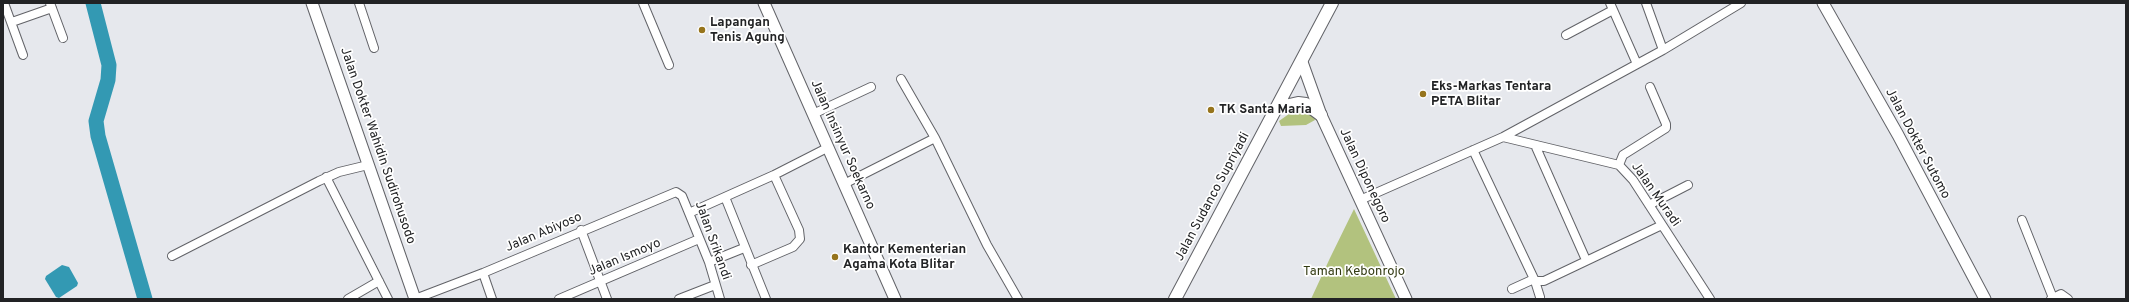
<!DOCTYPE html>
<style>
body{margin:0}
#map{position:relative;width:2129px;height:302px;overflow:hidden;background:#e6e8ed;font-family:Overpass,sans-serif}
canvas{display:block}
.frame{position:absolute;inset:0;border:4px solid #222325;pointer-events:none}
</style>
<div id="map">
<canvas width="2129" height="302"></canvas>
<div class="frame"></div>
</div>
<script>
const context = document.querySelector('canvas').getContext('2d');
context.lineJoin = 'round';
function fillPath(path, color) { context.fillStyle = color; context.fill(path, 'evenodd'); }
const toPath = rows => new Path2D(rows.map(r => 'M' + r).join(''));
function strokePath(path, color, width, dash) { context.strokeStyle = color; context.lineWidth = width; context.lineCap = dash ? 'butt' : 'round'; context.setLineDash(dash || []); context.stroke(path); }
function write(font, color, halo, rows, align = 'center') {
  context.font = font + ' Overpass,sans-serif'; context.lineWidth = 3.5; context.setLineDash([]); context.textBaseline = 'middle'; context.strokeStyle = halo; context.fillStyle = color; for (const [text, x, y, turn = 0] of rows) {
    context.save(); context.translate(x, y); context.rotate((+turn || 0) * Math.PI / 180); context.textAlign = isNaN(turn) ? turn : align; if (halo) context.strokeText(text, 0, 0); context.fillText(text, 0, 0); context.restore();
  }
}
fillPath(toPath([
 [1296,109,1308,109,1313,114,1315,120,1306,125,1281,126,1279,121],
 [1354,209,1396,299,1311,299,1330,258]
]), '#b2c27e');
fillPath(toPath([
 [62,265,69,267,78,283,77,286,59,298,56,297,45,279,46,276]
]), '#3399b3');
strokePath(toPath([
 [93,3,109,65,108,80,96,121,98,136,145,299]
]), '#3399b3', 15);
const street = toPath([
 [4,3,23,55],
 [50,3,63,38],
 [359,3,374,48],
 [643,3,669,65],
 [1610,3,1637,64],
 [1646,3,1663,50],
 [12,22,52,8],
 [1566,35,1613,10],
 [901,79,935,138,987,245,1018,299],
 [813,114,871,87],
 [1503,137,1619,165,1633,180,1710,299],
 [1535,145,1586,260],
 [1473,150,1535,281,1540,297],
 [1619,165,1623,155,1666,128,1666,124,1650,87],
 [326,177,388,299],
 [844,184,935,138],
 [725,197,766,299],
 [1360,200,1503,137,1663,50,1741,3],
 [1649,205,1688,185],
 [689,213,774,175,827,148],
 [2022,220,2053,298],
 [581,230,607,299],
 [172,256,319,181,339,172,368,165],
 [709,262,744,248],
 [751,265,793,247,800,239,799,230,774,175],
 [483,273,492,299],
 [1535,281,1544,281,1662,225],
 [1512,289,1534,279],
 [348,299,379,281],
 [415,299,483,273,676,192,682,196,689,213,709,262,720,299],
 [559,299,699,239],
 [679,299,715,285],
 [2051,299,2061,294,2068,299]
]);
const secondary = toPath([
 [312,3,415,299],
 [764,3,895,299],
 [1823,3,1898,135,1985,299],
 [1302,62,1321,115,1406,299]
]);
const primary = toPath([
 [1276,108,1298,103,1306,104,1321,115],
 [1175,299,1332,3]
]);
strokePath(street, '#626368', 10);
strokePath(secondary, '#626368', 13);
strokePath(primary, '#626368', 14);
strokePath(street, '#fff', 8);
strokePath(secondary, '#fff', 11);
strokePath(primary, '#fff', 12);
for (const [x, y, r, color] of [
 [702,30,4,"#96741c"],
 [1423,94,4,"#96741c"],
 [1211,110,4,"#96741c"],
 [835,257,4,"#96741c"]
]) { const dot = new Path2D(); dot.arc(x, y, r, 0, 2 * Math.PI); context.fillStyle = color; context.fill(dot); strokePath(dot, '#fff', 1.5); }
write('bold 13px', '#222325', '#fff', [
 ["Lapangan",710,23],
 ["Tenis Agung",710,38],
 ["Eks-Markas Tentara",1431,87],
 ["PETA Blitar",1431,102],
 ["TK Santa Maria",1219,110],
 ["Kantor Kementerian",843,250],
 ["Agama Kota Blitar",843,265]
], 'left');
write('13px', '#222325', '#fff', [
 ["Jalan Dokter Sutomo",1917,144,62],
 ["Jalan Insinyur Soekarno",842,145,66],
 ["Jalan Dokter Wahidin Sudirohusodo",377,146,71],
 ["Jalan Diponegoro",1364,176,65],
 ["Jalan Muradi",1655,195,55],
 ["Jalan Sudanco Supriyadi",1213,197,-62],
 ["Jalan Abiyoso",544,233,-23],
 ["Jalan Srikandi",712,241,70],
 ["Jalan Ismoyo",625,258,-23]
]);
write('13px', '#323a12', '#fff', [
 ["Taman Kebonrojo",1354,272]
]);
</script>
